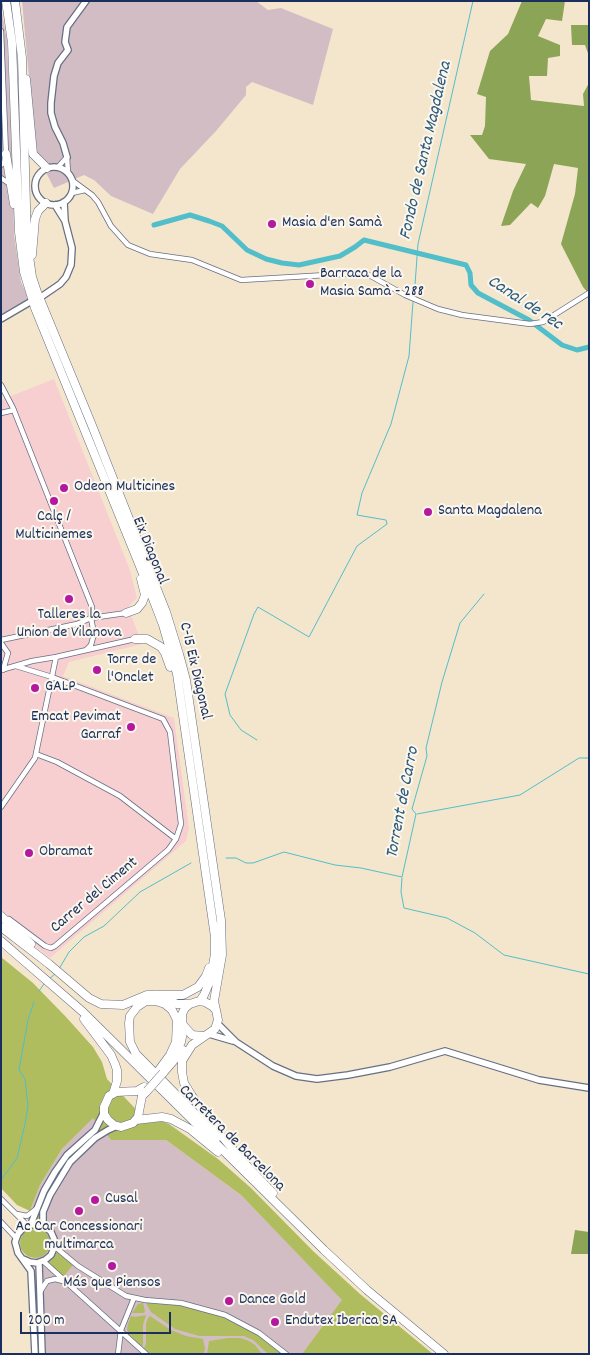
<!DOCTYPE html>
<meta charset="utf-8">
<style>
body{margin:0}
#map{position:relative;width:590px;height:1355px;overflow:hidden;background:#f4e6cd;font-family:Dekko,sans-serif}
canvas{display:block}
.frame{position:absolute;inset:0;border:2px solid #1b2f5e;pointer-events:none}
.scale{position:absolute;left:20px;top:1312px;width:151px;height:22px;box-sizing:border-box;border:2px solid #1b2f5e;border-top:0;padding-left:6px;font-size:15px;line-height:18px;white-space:nowrap;color:#1b2f5e;-webkit-text-stroke:4px #fbf7ec;paint-order:stroke}
</style>
<div id="map">
<canvas width="590" height="1355"></canvas>
<div class="frame"></div>
<div class="scale">200 m</div>
</div>
<script>
const c = document.querySelector('canvas').getContext('2d');
c.lineJoin = 'round';
function fillPath(path, color) {
  c.fillStyle = color;
  c.fill(path, 'evenodd');
}
function shape(rows) {
  const path = new Path2D();
  for (const r of rows) {
    if (r.length === 3) {
      path.moveTo(r[0] + r[2], r[1]);
      path.arc(r[0], r[1], r[2], 0, 2 * Math.PI);
      continue;
    }
    path.moveTo(r[0], r[1]);
    for (let i = 2; i < r.length; i += 2) path.lineTo(r[i], r[i + 1]);
  }
  return path;
}
function strokePath(path, color, width, dash) {
  c.strokeStyle = color;
  c.lineWidth = width;
  c.lineCap = dash ? 'butt' : 'round';
  c.setLineDash(dash || []);
  c.stroke(path);
}
function drawText(font, color, halo, rows, align = 'center') {
  c.font = font + ' Dekko,sans-serif';
  c.lineWidth = 4;
  c.setLineDash([]);
  c.textBaseline = 'middle';
  c.strokeStyle = halo;
  c.fillStyle = color;
  for (const [text, x, y, turn = 0] of rows) {
    c.save();
    c.translate(x, y);
    c.rotate((+turn || 0) * Math.PI / 180);
    c.textAlign = isNaN(turn) ? turn : align;
    if (halo) c.strokeText(text, 0, 0);
    c.fillText(text, 0, 0);
    c.restore();
  }
}
fillPath(shape([
 [54,379,130,570,137,598,128,607,142,644,69,662,63,676,174,718,189,828,186,841,50,958,1,919,1,400]
]), '#f7cfd0');
fillPath(shape([
 [22,1,256,1,268,10,281,8,333,29,313,105,252,82,246,87,246,95,216,131,180,169,153,214,111,196,94,180,84,175,54,188,36,153],
 [1,8,7,40,13,161,14,235,21,282,30,301,1,316],
 [93,1117,111,1140,166,1140,241,1195,343,1300,302,1354,38,1354,36,1244,30,1211,40,1185,62,1149]
]), '#d2bdc5');
fillPath(shape([
 [1,957,33,983,66,1017,93,1047,102,1062,107,1079,149,1123,161,1121,169,1124,218,1159,251,1188,313,1251,360,1294,433,1354,302,1354,342,1300,241,1195,166,1140,111,1140,103,1130,99,1132,83,1145,66,1162,51,1186,38,1220,36,1219,47,1191,58,1171,70,1155,99,1125,93,1118,62,1149,40,1185,30,1211,17,1205,1,1188],
 [35,1243,15],
 [57,1252,73,1265,63,1277,48,1263],
 [143,1303,145,1311,144,1313,132,1313,138,1304],
 [146,1303,181,1305,217,1315,233,1321,258,1335,282,1354,268,1354,253,1340,244,1336,199,1336,175,1329,151,1312],
 [146,1315,143,1325,143,1344,142,1347,129,1334,127,1330,128,1324,131,1316,135,1317],
 [150,1316,171,1330,186,1336,203,1339,205,1348,204,1354,151,1354,144,1348,146,1344,146,1324,148,1318],
 [228,1338,240,1338,249,1341,255,1345,262,1354,207,1354,209,1341]
]), '#afbd5f');
fillPath(shape([
 [522,1,565,1,562,21,546,19,538,36,560,45,560,56,548,58,547,76,529,76,531,100,584,106,583,94,589,83,589,294,583,287,561,244,575,194,578,168,554,164,545,196,538,208,531,203,510,225,501,226,513,191,526,164,489,159,470,135,482,135,485,126,486,97,477,94,490,51,508,34],
 [571,25,589,25,589,56,585,45,572,45],
 [575,1230,589,1232,589,1254,571,1254]
]), '#8ba456');
strokePath(shape([
 [414,298,418,244,473,1],
 [257,740,241,730,230,715,225,694,254,614,258,607,309,637,357,546,387,524,386,520,357,515,362,493,391,424,409,356,413,302],
 [417,814,520,795,579,758,589,758],
 [226,858,236,858,246,863,253,863,284,852,335,865,361,868,402,877,416,814,412,809,427,756,426,748,442,682,460,623,484,594],
 [402,878,401,892,404,908,447,918,475,933,504,955,589,974],
 [59,969,69,952,84,937,104,926,140,892,191,863],
 [49,979,55,974],
 [39,991,44,984],
 [1,1180,17,1158,25,1124,28,1106,25,1079,19,1070,28,1020,34,1002]
]), '#51beca', 1);
strokePath(shape([
 [154,225,190,215,209,221,222,226,247,250,266,259,282,263,299,265,340,256,355,247,364,240,466,265,470,273,471,285,478,293,529,320,562,345,577,350,589,347]
]), '#51beca', 5);
const minor = shape([
 [1,31,6,154,4,163,1,165],
 [67,157,68,173],
 [58,167,67,157],
 [1,178,10,184],
 [73,181,92,195,98,202,111,226,128,245,150,254,192,260,241,280,361,273,369,275,405,295,438,309,462,315,530,324,543,322,589,293],
 [72,193,85,190],
 [1,385,13,408,92,607,91,618,94,634,91,645,86,650],
 [1,413,14,410],
 [1,640,77,624,91,618,126,613],
 [1,643,8,653,3,670],
 [1,670,32,661,56,657,135,639],
 [36,754,57,762,120,796,176,839],
 [1,807,35,758,56,657],
 [9,919,45,946,51,948,55,946,168,850,176,839,181,824,170,732,163,719,52,677,16,666],
 [1,1199,27,1225],
 [17,1214,27,1216,36,1209],
 [1,1222,16,1238],
 [54,1246,78,1266,126,1296,145,1300,181,1303,225,1315,259,1333,286,1354],
 [43,1261,146,1354],
 [40,1292,47,1281,55,1279,63,1281],
 [118,1354,121,1330,134,1298]
]);
const tertiary = shape([
 [67,157,63,143,55,127,51,113,51,103,54,76,58,63,68,50,65,42,67,27,86,1],
 [54,186,19],
 [55,205,65,221],
 [41,297,60,284,66,277,71,265,72,248,65,221,64,202],
 [1,319,30,302],
 [217,1023,236,1042,273,1066,296,1076,317,1079,348,1075,390,1067,445,1051,539,1080,589,1088],
 [209,1034,233,1041],
 [31,1224,44,1191,55,1172,67,1155,95,1130,104,1112],
 [43,1225,43,1212,50,1195,70,1162,95,1138,108,1130,117,1126],
 [23,1259,30,1262,37,1263,45,1260,51,1255,54,1248,54,1239,51,1232,46,1227,36,1224,25,1226,18,1234,15,1242,18,1253,31,1271,35,1354],
 [39,1263,42,1354]
]);
const trunk = shape([
 [6,1,12,43,19,232,24,272,35,308,150,591,163,625,177,674,215,937,215,954,210,981,204,995,200,1001],
 [15,1,22,58,27,242,32,277,37,292,91,423,166,612,179,654,186,680,221,920,222,955,214,1001,216,1010],
 [26,79,33,154,47,168],
 [6,154,14,204],
 [32,255,35,219,38,211,46,203],
 [126,613,137,609,142,603,145,595,141,579],
 [135,639,147,639,161,647,165,653,170,667],
 [1,916,31,944],
 [1,927,49,964,89,998,101,1004,123,1005,147,995,183,995,198,987,206,976,209,968],
 [1,941,83,1012,324,1250,367,1290,444,1354],
 [157,995,177,1004,190,1004,199,1001,205,1002,212,1006,216,1010,218,1020,215,1029,192,1045,182,1061,182,1072,184,1083,192,1096,220,1134,247,1166,273,1193],
 [84,1019,111,1055,115,1064,117,1070,117,1081,113,1094],
 [183,1025,192,1035,204,1036],
 [177,1051,181,1042,183,1032,182,1014,185,1008,190,1004],
 [159,1070,170,1055,176,1042,177,1020,172,1010,165,1004,156,1001,146,1001,137,1007,130,1016,129,1023,130,1042,136,1054,218,1137],
 [163,1073,183,1050],
 [144,1087,137,1091,116,1092,109,1096,104,1107,104,1114,108,1120,114,1125,121,1127,133,1123,138,1117,142,1096,147,1091],
 [136,1120,162,1117,171,1119,190,1129,218,1152]
]);
strokePath(minor, '#676f85', 6);
strokePath(tertiary, '#676f85', 8);
strokePath(trunk, '#676f85', 9);
strokePath(minor, '#fff', 4.5);
strokePath(tertiary, '#fff', 5.5);
strokePath(trunk, '#fff', 8);
const trunkBridge = shape([
 [147,1091,163,1073]
]);
strokePath(trunkBridge, '#676f85', 9, []);
strokePath(trunkBridge, '#fff', 8);
for (const [x, y, r, color] of [
 [272,224,5,"#b5179e"],
 [310,284,5,"#b5179e"],
 [64,488,5,"#b5179e"],
 [54,501,5,"#b5179e"],
 [428,512,5,"#b5179e"],
 [69,599,5,"#b5179e"],
 [97,670,5,"#b5179e"],
 [35,688,5,"#b5179e"],
 [131,727,5,"#b5179e"],
 [29,853,5,"#b5179e"],
 [95,1200,5,"#b5179e"],
 [79,1211,5,"#b5179e"],
 [112,1266,5,"#b5179e"],
 [229,1301,5,"#b5179e"],
 [275,1322,5,"#b5179e"]
]) {
  const dot = new Path2D();
  dot.arc(x, y, r, 0, 2 * Math.PI);
  c.fillStyle = color;
  c.fill(dot);
  strokePath(dot, '#fbf7ec', 2);
}
drawText('16px', '#1b2f5e', '#fbf7ec', [
 ["Masia d'en Samà",282,224],
 ["Barraca de la",320,275],
 ["Masia Samà - 288",320,293],
 ["Odeon Multicines",74,488],
 ["Santa Magdalena",438,512],
 ["Calç /",54,518,"center"],
 ["Multicinemes",54,536,"center"],
 ["Talleres la",69,616,"center"],
 ["Union de Vilanova",69,634,"center"],
 ["Torre de",107,661],
 ["l'Onclet",107,679],
 ["GALP",45,688],
 ["Emcat Pevimat",121,718,"right"],
 ["Garraf",121,736,"right"],
 ["Obramat",39,853],
 ["Cusal",105,1200],
 ["Ac Car Concessionari",79,1228,"center"],
 ["multimarca",79,1246,"center"],
 ["Más que Piensos",112,1284,"center"],
 ["Dance Gold",239,1301],
 ["Endutex Iberica SA",285,1322]
], 'left');
drawText('16px', '#1b2f5e', '#fbf7ec', [
 ["Eix Diagonal",149,551,68],
 ["C-15 Eix Diagonal",194,671,77],
 ["Carrer del Ciment",95,896,-40],
 ["Carretera de Barcelona",231,1139,45]
]);
drawText('italic 18px', '#2b5a7e', '#fbf7ec', [
 ["Fondo de Santa Magdalena",427,151,-77],
 ["Canal de rec",524,304,33],
 ["Torrent de Carro",404,803,-79]
]);
</script>
